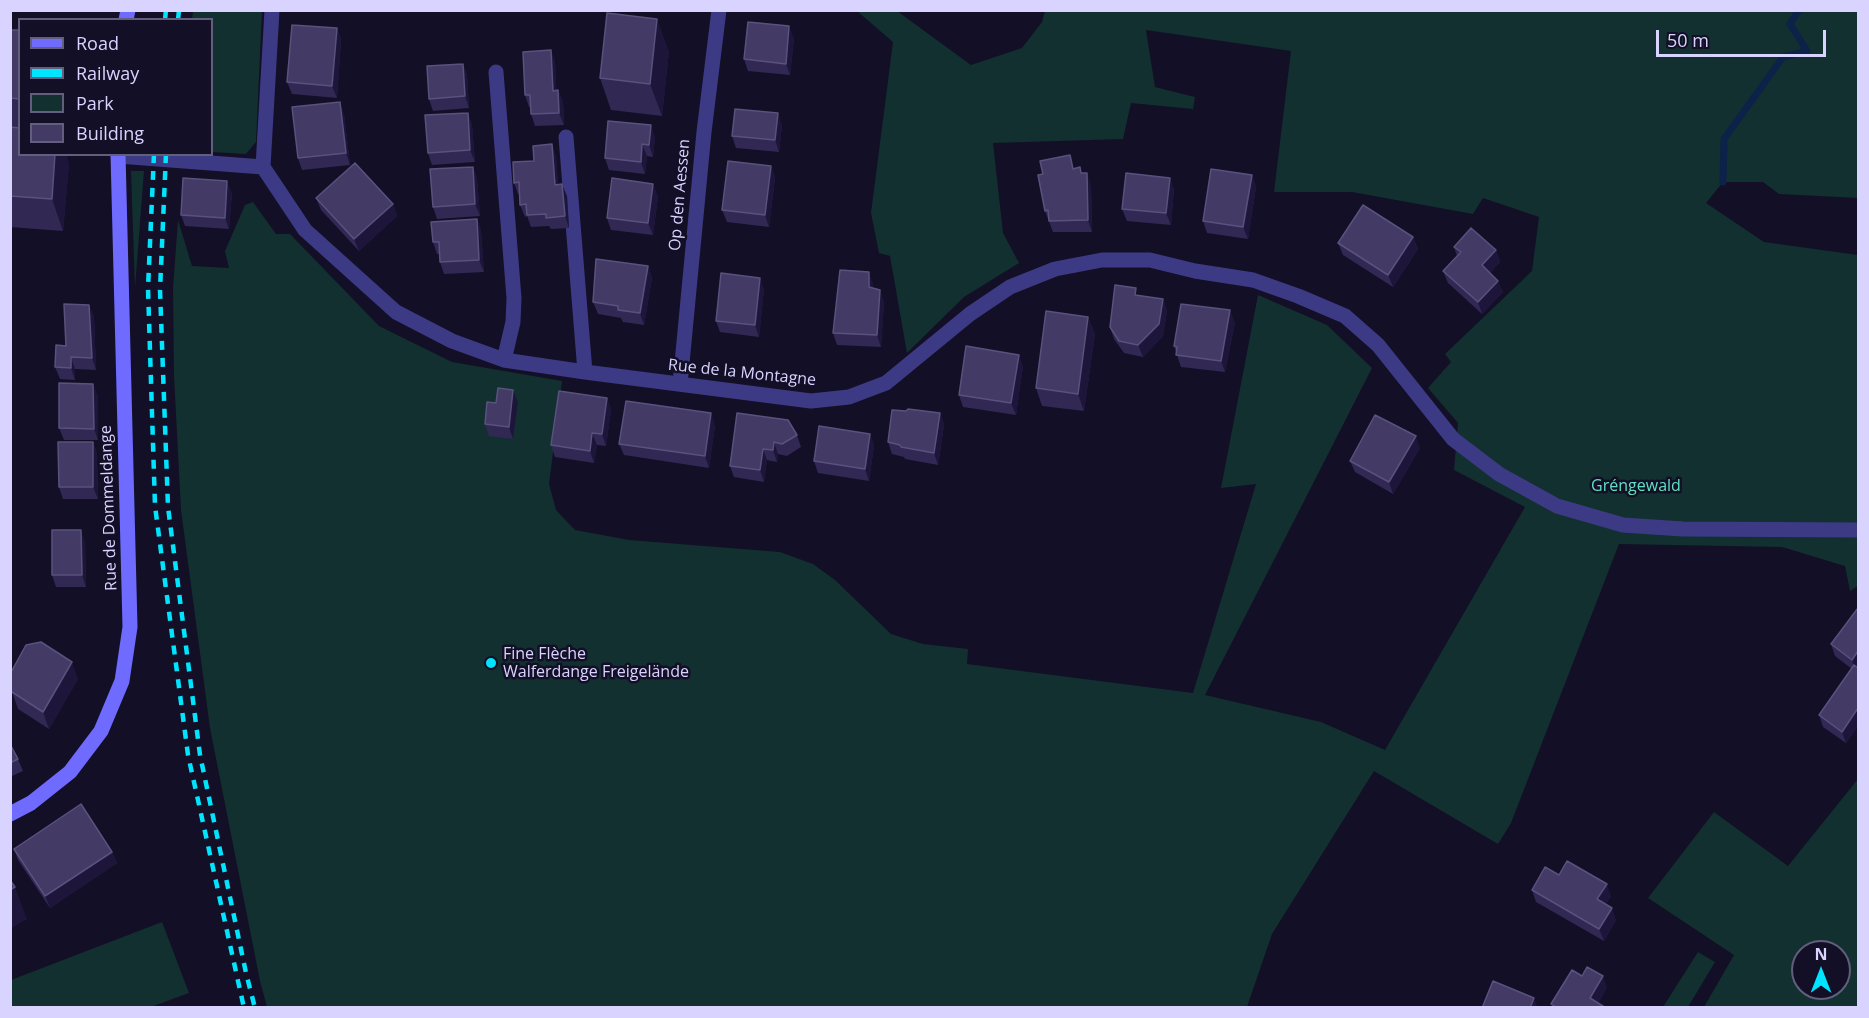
<!DOCTYPE html>
<meta charset="utf-8">
<style>
body{margin:0}
#map{position:relative;width:1869px;height:1018px;overflow:hidden;background:#130f26;font-family:"Open Sans",sans-serif}
canvas{display:block}
.frame{position:absolute;inset:0;border:12px solid #d9d4ff;pointer-events:none}
.legend{position:absolute;left:18px;top:18px;width:195px;height:138px;box-sizing:border-box;background:#130f26;border:2px solid #625e7d;margin:0;padding:8px 10px;list-style:none;font-size:18px;color:#d9d4ff}
.legend li{display:flex;align-items:center;gap:12px;height:30px}
.legend b{width:30px;border:2px solid #625e7d}
.north{position:absolute;left:1791px;top:940px;width:60px;height:60px;box-sizing:border-box;background:#130f26;border:2px solid #625e7d;border-radius:50%;rotate:0deg;font-size:16px;font-weight:700;line-height:24px;text-align:center;color:#d9d4ff}
.north::after{content:'';display:block;margin:auto;width:21px;height:27px;background:#00e5ff;clip-path:polygon(50% 0,100% 100%,50% 72%,0 100%)}
.scale{position:absolute;left:1656px;top:30px;width:170px;height:27px;box-sizing:border-box;border:3px solid #d9d4ff;border-top:0;padding-left:8px;font-size:18px;line-height:21px;white-space:nowrap;color:#d9d4ff;-webkit-text-stroke:4px #130f26;paint-order:stroke}
</style>
<div id="map">
<canvas width="1869" height="1018"></canvas>
<div class="frame"></div>
<ul class="legend">
<li><b style="height:8px;background:#6f6bff"></b>Road</li>
<li><b style="height:8px;background:#00e5ff"></b>Railway</li>
<li><b style="height:16px;background:#12302f"></b>Park</li>
<li><b style="height:16px;background:#433a66"></b>Building</li>
</ul>
<div class="north">N</div>
<div class="scale">50 m</div>
</div>
<script>
const c = document.querySelector('canvas').getContext('2d');
c.lineJoin = 'round';
function fillPath(path, color) {
  c.fillStyle = color;
  c.fill(path, 'evenodd');
}
function shape(rows) {
  const path = new Path2D();
  for (const r of rows) {
    path.moveTo(r[0], r[1]);
    for (let i = 2; i < r.length; i += 2) path.lineTo(r[i], r[i + 1]);
  }
  return path;
}
function strokePath(path, color, width, dash) {
  c.strokeStyle = color;
  c.lineWidth = width;
  c.lineCap = dash ? 'butt' : 'round';
  c.setLineDash(dash || []);
  c.stroke(path);
}
function drawText(font, color, halo, rows, align = 'center') {
  c.font = font + ' "Open Sans",sans-serif';
  c.lineWidth = 5;
  c.setLineDash([]);
  c.textBaseline = 'middle';
  c.strokeStyle = halo;
  c.fillStyle = color;
  for (const [text, x, y, turn = 0] of rows) {
    c.save();
    c.translate(x, y);
    c.rotate((+turn || 0) * Math.PI / 180);
    c.textAlign = isNaN(turn) ? turn : align;
    if (halo) c.strokeText(text, 0, 0);
    c.fillText(text, 0, 0);
    c.restore();
  }
}
fillPath(shape([
 [193,11,262,11,256,142,246,154,212,152,212,20,192,19],
 [857,11,897,11,971,65,1022,48,1042,22,1045,11,1858,11,1858,198,1779,194,1763,182,1723,182,1706,203,1764,242,1858,255,1858,586,1850,591,1845,566,1782,547,1619,544,1511,823,1498,844,1374,771,1272,934,1247,1007,267,1007,260,981,210,728,181,510,174,376,173,288,178,220,192,266,229,268,225,251,245,205,253,202,276,234,290,234,379,326,452,362,562,381,549,484,556,510,575,530,629,540,780,552,813,564,835,580,891,634,923,644,968,649,967,664,1193,693,1256,484,1221,488,1258,295,1327,325,1372,368,1205,695,1321,722,1385,750,1525,507,1454,470,1458,423,1428,388,1451,362,1445,354,1532,271,1539,217,1483,198,1473,214,1352,192,1274,192,1291,51,1146,30,1155,87,1195,97,1193,109,1131,103,1123,139,993,143,1003,233,1019,263,964,297,907,353,890,256,879,253,871,213,893,42],
 [131,171,144,171,135,288],
 [1858,779,1858,1007,1704,1007,1734,955,1648,898,1714,812,1788,866],
 [1803,952,1839,952,1839,988,1803,988],
 [162,922,189,993,151,1007,11,1007,11,980],
 [1698,952,1715,962,1688,1007,1663,1007]
]), '#12302f');
strokePath(shape([
 [1723,182,1724,139,1783,57,1807,51,1790,24,1799,10]
]), '#0c2248', 7);
strokePath(shape([
 [496,72,514,298,513,322,504,360],
 [566,137,585,372],
 [118,156,263,167],
 [263,167,305,230,396,312,452,341,504,360,585,372,811,401,849,397,886,383,970,314,1010,287,1055,269,1102,260,1150,260,1195,271,1253,280,1298,296,1345,316,1378,345,1453,439,1499,474,1557,506,1623,525,1683,529,1858,530],
 [263,167,272,10],
 [680,384,704,132,719,10]
]), '#3d3a85', 15);
strokePath(shape([
 [126,20,128,10],
 [10,814,31,803,70,772,101,731,122,681,130,627,118,154]
]), '#6f6bff', 15);
strokePath(shape([
 [165,20,166,10],
 [178,20,179,10],
 [154,154,148,288,155,506,188,755,244,1008],
 [166,154,160,290,168,507,200,755,246,973,255,1008]
]), '#00e5ff', 4.5, [9, 8]);
fillPath(shape([
 [337,28,341,40,337,98,292,94,287,82],
 [10,30,20,30,20,154,69,163,63,231,10,227],
 [794,38,790,75,748,71,744,59],
 [551,50,555,62,556,91,558,90,563,102,564,125,535,126,531,114,531,107,529,107,525,95],
 [669,51,662,116,611,110,600,78],
 [463,64,467,75,469,108,433,111,429,99],
 [468,113,472,125,475,162,432,165,428,153],
 [344,114,350,165,302,170,298,158],
 [782,125,779,152,736,148,732,136],
 [655,137,653,157,647,156,645,174,609,170,605,158],
 [556,156,558,185,567,196,569,228,551,229,549,226,531,227,527,216,525,217,520,205,520,194,518,194,514,183,534,161],
 [771,166,775,178,769,227,727,222,722,210],
 [473,167,477,179,480,216,437,219,433,207],
 [1075,168,1082,173,1091,185,1092,232,1053,232,1045,211],
 [1252,175,1256,187,1248,239,1207,233,1203,221],
 [1174,189,1171,225,1127,221,1122,209],
 [232,193,229,229,185,226,181,215],
 [658,196,653,235,611,230,607,218],
 [316,198,393,204,397,216,359,251,321,210],
 [477,219,481,231,484,272,444,274,440,262,440,254,437,254,433,242],
 [1413,237,1418,249,1393,287,1343,255,1338,243],
 [1454,247,1496,250,1500,262,1490,273,1503,292,1482,314,1448,283,1443,271,1457,256],
 [648,266,652,278,644,325,623,322,621,318,598,314,593,302],
 [873,284,873,288,884,302,881,347,837,345,833,333],
 [764,289,759,337,720,332,716,321],
 [1138,295,1163,299,1167,311,1163,336,1143,357,1124,353,1114,339,1110,327],
 [89,305,94,317,96,370,75,369,75,380,60,379,55,367,66,346],
 [1088,317,1095,334,1084,411,1042,406,1036,388],
 [1235,322,1225,372,1181,367,1174,346],
 [1023,366,1016,415,963,407,959,395],
 [98,396,98,440,64,440,59,428],
 [607,398,611,410,606,446,597,445,594,463,555,457,551,445],
 [518,402,513,439,489,436,485,424,496,403],
 [940,413,944,425,938,465,905,459,904,457,892,454,888,442],
 [788,420,797,435,801,447,787,456,778,454,777,462,767,460,764,482,734,477,730,466],
 [715,425,709,468,624,455,619,444],
 [870,434,874,446,869,481,818,473,814,461],
 [93,442,97,454,98,499,63,499,59,487],
 [1420,448,1393,494,1355,472,1350,461],
 [85,542,86,587,56,587,52,575],
 [1858,608,1858,726,1846,743,1823,727,1819,715,1852,669,1835,656,1831,644],
 [78,679,49,729,18,709,12,692],
 [10,744,18,759,23,771,10,777],
 [14,849,112,852,117,863,50,908,18,860],
 [1559,875,1611,896,1606,904,1616,920,1604,941,1536,902,1532,890]
]), '#312854');
fillPath(shape([
 [657,19,669,51,662,116,650,84],
 [789,26,794,38,790,75,786,64],
 [337,28,341,40,337,98,332,86],
 [551,50,555,62,557,103,553,91],
 [463,64,467,75,469,108,465,96],
 [558,90,563,102,564,125,559,113],
 [340,102,344,114,350,165,346,153],
 [468,113,472,125,475,162,470,150],
 [778,113,782,125,779,152,775,140],
 [651,125,655,137,653,157,649,145],
 [552,144,556,156,559,197,555,185],
 [642,144,647,156,645,174,641,162],
 [55,154,66,154,69,163,63,231,52,199],
 [771,166,775,178,769,227,765,215],
 [473,167,477,179,480,216,475,204],
 [1087,173,1091,185,1092,232,1088,220],
 [1252,175,1256,187,1248,239,1243,227],
 [1170,178,1174,189,1171,225,1166,213],
 [227,181,232,193,229,229,225,218],
 [562,184,567,196,569,228,565,216],
 [653,184,658,196,653,235,648,223],
 [393,204,397,216,359,251,354,239],
 [477,219,481,231,484,272,479,260],
 [1413,237,1418,249,1393,287,1388,275],
 [1496,250,1500,262,1486,277,1482,265],
 [648,266,652,278,644,325,640,313],
 [869,272,873,284,873,299,869,287],
 [760,278,764,289,759,337,755,325],
 [1498,281,1503,292,1482,314,1478,302],
 [880,290,884,302,881,347,877,335],
 [1163,299,1167,311,1163,336,1143,357,1138,345],
 [89,305,94,317,96,370,92,358],
 [1230,310,1235,322,1225,372,1221,361],
 [1088,317,1095,334,1084,411,1078,394],
 [1019,355,1023,366,1016,415,1011,403],
 [71,357,75,369,75,380,71,368],
 [93,384,98,396,98,440,94,429],
 [513,390,518,402,513,439,509,427],
 [607,398,611,410,606,446,602,434],
 [711,413,715,425,709,468,705,456],
 [940,413,944,425,938,465,934,453],
 [592,433,597,445,594,463,590,451],
 [870,434,874,446,869,481,865,469],
 [1416,436,1420,448,1393,494,1389,482],
 [93,442,97,454,98,499,93,487],
 [774,442,778,454,777,462,773,450],
 [763,449,767,460,764,482,760,470],
 [81,530,85,542,86,587,82,575],
 [1858,651,1858,668,1856,672,1852,660],
 [72,662,78,679,49,729,43,712],
 [1858,708,1858,726,1846,743,1842,732],
 [112,852,117,863,50,908,45,896],
 [1607,884,1611,896,1602,911,1597,899],
 [15,887,27,919,10,929,10,890],
 [1612,908,1616,920,1604,941,1599,929],
 [1603,976,1607,988,1596,1008,1590,998],
 [1534,998,1538,1008,1530,1008]
]), '#1d163a');
const building = shape([
 [607,13,657,19,650,84,600,78,607,13],
 [748,22,789,26,786,64,744,59,748,22],
 [292,25,337,28,332,86,287,82,292,25],
 [10,30,20,30,20,99,10,98,10,30],
 [551,50,553,91,558,90,559,113,531,114,530,95,525,95,523,52,551,50],
 [463,64,465,96,429,99,427,66,463,64],
 [340,102,346,153,298,158,292,107,340,102],
 [735,109,778,113,775,140,732,136,735,109],
 [468,113,470,150,428,153,425,115,468,113],
 [608,121,651,125,649,145,642,144,641,162,605,158,608,121],
 [10,127,20,128,20,154,55,154,52,199,10,196,10,127],
 [552,144,555,185,562,184,565,216,546,218,546,214,527,215,526,204,520,205,519,182,514,183,513,162,534,161,533,146,552,144],
 [1070,155,1073,169,1080,167,1081,173,1087,173,1088,220,1049,221,1048,210,1045,211,1038,175,1043,174,1040,161,1070,155],
 [728,161,771,166,765,215,722,210,728,161],
 [355,163,393,204,354,239,316,198,355,163],
 [473,167,475,204,433,207,430,169,473,167],
 [1211,169,1252,175,1243,227,1203,221,1211,169],
 [1126,173,1170,178,1166,213,1122,209,1126,173],
 [183,178,227,181,225,218,181,215,183,178],
 [612,178,653,184,648,223,607,218,612,178],
 [1363,205,1413,237,1388,275,1338,243,1363,205],
 [477,219,479,260,440,262,439,242,433,242,431,222,477,219],
 [1471,228,1496,250,1482,265,1498,281,1478,302,1443,271,1461,252,1454,247,1471,228],
 [596,259,648,266,640,313,618,310,618,306,593,302,596,259],
 [840,270,869,272,869,287,880,290,877,335,833,333,840,270],
 [721,273,760,278,755,325,716,321,721,273],
 [1115,285,1136,288,1135,295,1163,299,1159,324,1138,345,1119,341,1110,327,1115,285],
 [64,304,89,305,92,358,71,357,71,368,55,367,56,345,66,346,64,304],
 [1181,304,1230,310,1221,361,1176,355,1177,347,1174,346,1181,304],
 [1046,311,1088,317,1078,394,1036,388,1046,311],
 [966,346,1019,355,1011,403,959,395,966,346],
 [59,383,93,384,94,429,59,428,59,383],
 [498,388,513,390,509,427,485,424,487,402,496,403,498,388],
 [559,391,607,398,602,434,592,433,590,451,551,445,559,391],
 [626,401,711,413,705,456,619,444,626,401],
 [908,409,940,413,934,453,901,447,900,445,888,442,892,410,906,411,908,409],
 [737,413,788,420,797,435,782,444,774,442,773,450,763,449,760,470,730,466,737,413],
 [1375,415,1416,436,1389,482,1350,461,1375,415],
 [819,426,870,434,865,469,814,461,819,426],
 [58,442,93,442,93,487,59,487,58,442],
 [52,530,81,530,82,575,52,575,52,530],
 [1858,608,1858,651,1852,660,1831,644,1858,608],
 [41,642,72,662,43,712,12,692,10,688,10,674,26,645,41,642],
 [1854,665,1858,668,1858,708,1842,732,1819,715,1854,665],
 [10,744,18,759,10,763,10,744],
 [81,804,112,852,45,896,14,849,81,804],
 [1567,861,1607,884,1597,899,1612,908,1599,929,1532,890,1545,867,1559,875,1567,861],
 [10,880,15,887,10,890,10,880],
 [1587,967,1603,976,1590,998,1606,1008,1557,1008,1551,1004,1572,970,1582,976,1587,967],
 [1493,981,1534,998,1530,1008,1482,1008,1493,981]
]);
fillPath(building, '#433a66');
strokePath(building, '#5a527e', 1.5);
for (const [x, y, r, color] of [
 [491,663,6,"#00e5ff"]
]) {
  const dot = new Path2D();
  dot.arc(x, y, r, 0, 2 * Math.PI);
  c.fillStyle = color;
  c.fill(dot);
  strokePath(dot, '#130f26', 2);
}
drawText('16px', '#d9d4ff', '#130f26', [
 ["Op den Aessen",680,195,-85],
 ["Rue de la Montagne",742,373,6],
 ["Rue de Dommeldange",109,508,-92]
]);
drawText('16px', '#5fe0c0', '#130f26', [
 ["Gréngewald",1636,486]
]);
drawText('16px', '#d9d4ff', '#130f26', [
 ["Fine Flèche",503,654],
 ["Walferdange Freigelände",503,672]
], 'left');
</script>
